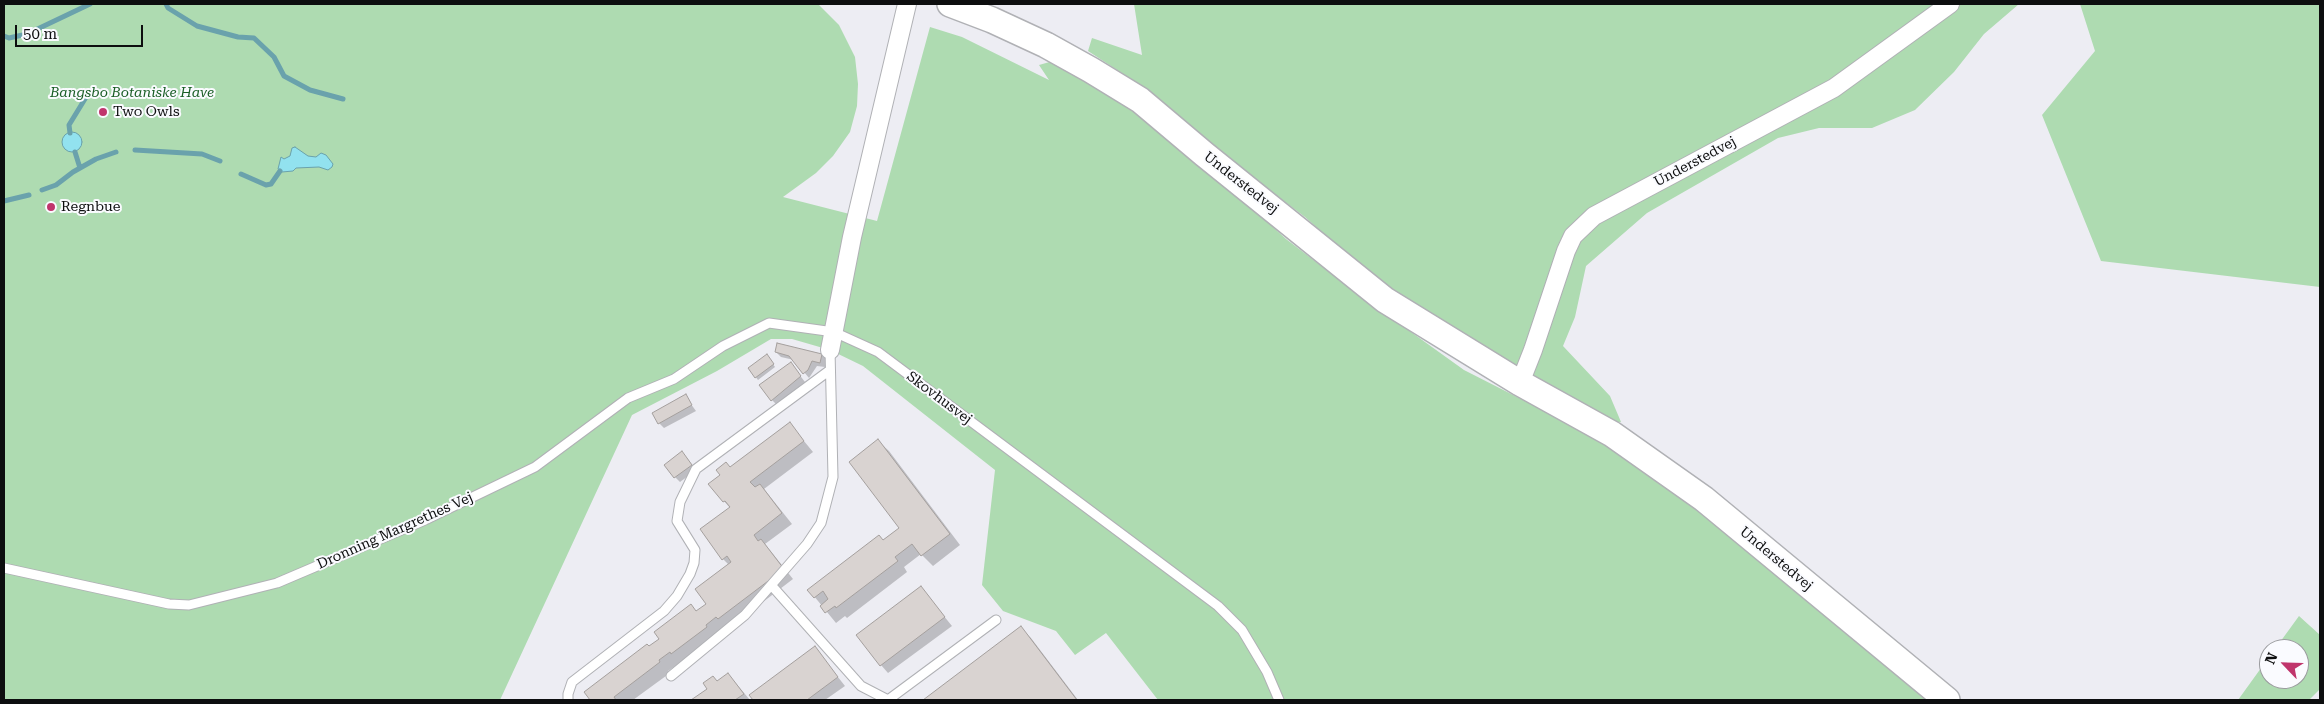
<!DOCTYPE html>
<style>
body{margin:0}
#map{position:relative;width:2324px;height:704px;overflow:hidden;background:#ededf3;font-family:"Roboto Serif",serif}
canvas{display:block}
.frame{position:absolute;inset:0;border:5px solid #0d0e0f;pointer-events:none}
.north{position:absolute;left:2259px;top:639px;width:50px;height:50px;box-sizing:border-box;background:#fafbff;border:1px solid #9b9c9f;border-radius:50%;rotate:294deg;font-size:14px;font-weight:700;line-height:20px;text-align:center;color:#0d0e0f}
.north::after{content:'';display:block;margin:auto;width:18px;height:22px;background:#c0356c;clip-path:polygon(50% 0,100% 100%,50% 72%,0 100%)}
.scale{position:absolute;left:15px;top:25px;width:128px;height:22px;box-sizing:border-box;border:2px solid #0d0e0f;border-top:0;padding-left:6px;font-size:15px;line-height:18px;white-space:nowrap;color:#0d0e0f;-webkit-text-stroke:4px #fafbff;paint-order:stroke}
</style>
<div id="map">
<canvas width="2324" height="704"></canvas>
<div class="frame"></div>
<div class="north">N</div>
<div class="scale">50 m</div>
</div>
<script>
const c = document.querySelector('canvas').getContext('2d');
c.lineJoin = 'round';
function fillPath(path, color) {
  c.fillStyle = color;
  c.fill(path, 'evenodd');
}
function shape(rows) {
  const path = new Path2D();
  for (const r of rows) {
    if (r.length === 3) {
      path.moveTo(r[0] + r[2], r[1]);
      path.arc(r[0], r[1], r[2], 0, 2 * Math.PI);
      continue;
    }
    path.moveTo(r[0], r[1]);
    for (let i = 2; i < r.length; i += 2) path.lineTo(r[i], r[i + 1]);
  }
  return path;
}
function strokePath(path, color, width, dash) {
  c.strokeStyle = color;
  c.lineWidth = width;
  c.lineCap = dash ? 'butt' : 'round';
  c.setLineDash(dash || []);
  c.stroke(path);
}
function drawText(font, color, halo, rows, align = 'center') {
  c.font = font + ' "Roboto Serif",serif';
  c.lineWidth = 4;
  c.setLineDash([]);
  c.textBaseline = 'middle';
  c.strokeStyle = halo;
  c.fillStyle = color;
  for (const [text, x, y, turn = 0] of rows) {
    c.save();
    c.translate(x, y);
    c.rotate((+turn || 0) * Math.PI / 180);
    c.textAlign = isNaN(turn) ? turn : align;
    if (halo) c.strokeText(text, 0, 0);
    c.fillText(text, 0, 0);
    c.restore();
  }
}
fillPath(shape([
 [4,4,818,4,839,25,855,57,858,84,857,106,850,132,833,156,816,173,783,197,877,221,930,27,962,37,1049,80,1039,65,1053,61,1138,108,1194,154,1286,239,1358,294,1464,370,1580,429,1704,507,1931,700,1158,700,1106,633,1075,655,1056,631,1003,611,982,585,995,470,863,366,830,350,792,339,771,339,717,371,632,415,500,700,4,700],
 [1134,4,2019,4,1984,34,1954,72,1915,110,1872,128,1819,128,1778,138,1647,213,1586,266,1575,317,1563,346,1610,396,1621,422,1604,422,1376,281,1305,217,1209,145,1140,85,1088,51,1092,38,1142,55],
 [2080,4,2320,4,2320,287,2101,261,2042,115,2095,51],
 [2299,616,2320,635,2320,689,2309,700,2238,700,2269,657,2269,679,2299,679,2299,649,2275,649]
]), '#aedbb1');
const water = shape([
 [72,142,10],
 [295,147,308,156,316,157,321,153,326,155,333,164,332,167,328,170,319,167,296,168,293,171,282,172,278,169,281,157,284,159,290,156,292,148,295,147]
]);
fillPath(water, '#92e2ef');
strokePath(water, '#6aa2ac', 1);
fillPath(shape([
 [776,352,822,355,827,360,825,367,817,366,809,378,794,360,781,357],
 [769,358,775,367,758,380,749,368],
 [795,369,805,382,777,405,772,400],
 [685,396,696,411,664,428,659,423],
 [790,424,813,452,764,489,792,524,765,544,793,579,682,664,681,662,668,671,670,673,633,700,592,700,586,692,708,604,729,565,723,559,730,508,724,501,730,468],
 [878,441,889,451,960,545,933,566,921,554,904,567,907,572,847,618,845,616,836,623,809,590,901,528],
 [687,458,696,470,680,482,675,477],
 [921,588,952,626,888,673,881,665],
 [1020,628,1031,638,1078,700,925,700],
 [815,648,845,686,825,700,755,700,751,695],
 [728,674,750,700,693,700,717,682]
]), '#0003');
strokePath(shape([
 [166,4,168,8,197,26,238,37,254,38,274,57,284,76,310,90,343,99],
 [4,36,9,38,27,34,90,4],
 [70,133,69,125,88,94],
 [135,150,202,154,220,161],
 [75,152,80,168],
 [241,174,266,185,271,184,280,171],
 [42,190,56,185,73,172,96,159,116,152],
 [4,201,29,195]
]), '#6aa2ac', 5);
const building = shape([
 [777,343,822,354,820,363,812,361,808,370,803,374,789,356,775,352,777,343],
 [767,354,774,364,755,378,748,368,767,354],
 [791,362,801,376,771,401,759,385,791,362],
 [686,394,692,405,658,424,652,413,686,394],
 [790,422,804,441,750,482,755,487,760,484,782,513,754,535,758,541,761,539,784,569,718,619,716,617,706,625,707,627,671,654,670,652,659,660,660,662,614,697,616,700,590,700,584,692,647,644,649,646,659,639,654,632,691,604,696,611,706,604,695,589,731,562,727,556,722,560,700,529,730,507,725,501,723,502,708,484,720,475,716,470,726,462,730,467,790,422],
 [878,439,950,534,921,556,912,544,895,557,898,561,836,608,835,606,825,613,820,606,828,599,823,591,814,598,807,590,879,535,883,540,899,528,849,462,878,439],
 [682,451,692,465,674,478,664,465,682,451],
 [921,586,945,617,880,666,856,635,921,586],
 [1021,626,1077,700,923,700,1021,626],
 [815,646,838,677,807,700,753,700,749,695,815,646],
 [728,673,744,694,735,700,691,700,707,689,703,683,713,676,717,681,728,673]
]);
fillPath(building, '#d9d3d1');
strokePath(building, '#a49f9d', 1);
const lane = shape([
 [4,568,169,604,189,605,277,583,425,520,535,467,628,398,674,379,723,346,769,323,834,332,878,352,1218,606,1242,630,1267,672,1279,700],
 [772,586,861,686,888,700],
 [671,676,745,615,807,544,821,523,833,477,830,350],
 [568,700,568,694,572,682,664,611,677,596,690,574,694,563,695,550,677,521,680,502,696,469,830,370],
 [888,700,996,620]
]);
const street = shape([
 [830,350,852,237,907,4],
 [1520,383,1533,350,1566,251,1573,236,1594,216,1834,88,1950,4]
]);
const secondary = shape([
 [950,4,992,20,1046,45,1091,70,1140,100,1204,154,1385,300,1520,383,1612,434,1704,499,1947,700]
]);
strokePath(lane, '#b0b1b5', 11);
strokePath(street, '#b0b1b5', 20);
strokePath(secondary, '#b0b1b5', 28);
strokePath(lane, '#fff', 9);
strokePath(street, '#fff', 18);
strokePath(secondary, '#fff', 25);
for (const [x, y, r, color] of [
 [103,112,5,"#c0356c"],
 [51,207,5,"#c0356c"]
]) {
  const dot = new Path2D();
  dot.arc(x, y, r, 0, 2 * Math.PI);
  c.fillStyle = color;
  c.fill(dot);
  strokePath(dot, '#fafbff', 2);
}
drawText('italic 14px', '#1a5e26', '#fafbff', [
 ["Bangsbo Botaniske Have",132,93]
]);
drawText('14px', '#0d0e0f', '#fafbff', [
 ["Two Owls",113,112],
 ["Regnbue",61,207]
], 'left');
drawText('14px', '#0d0e0f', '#fafbff', [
 ["Understedvej",1695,162,-28],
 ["Understedvej",1241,183,38],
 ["Skovhusvej",939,398,37],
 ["Dronning Margrethes Vej",395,531,-24],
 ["Understedvej",1776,559,40]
]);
</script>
